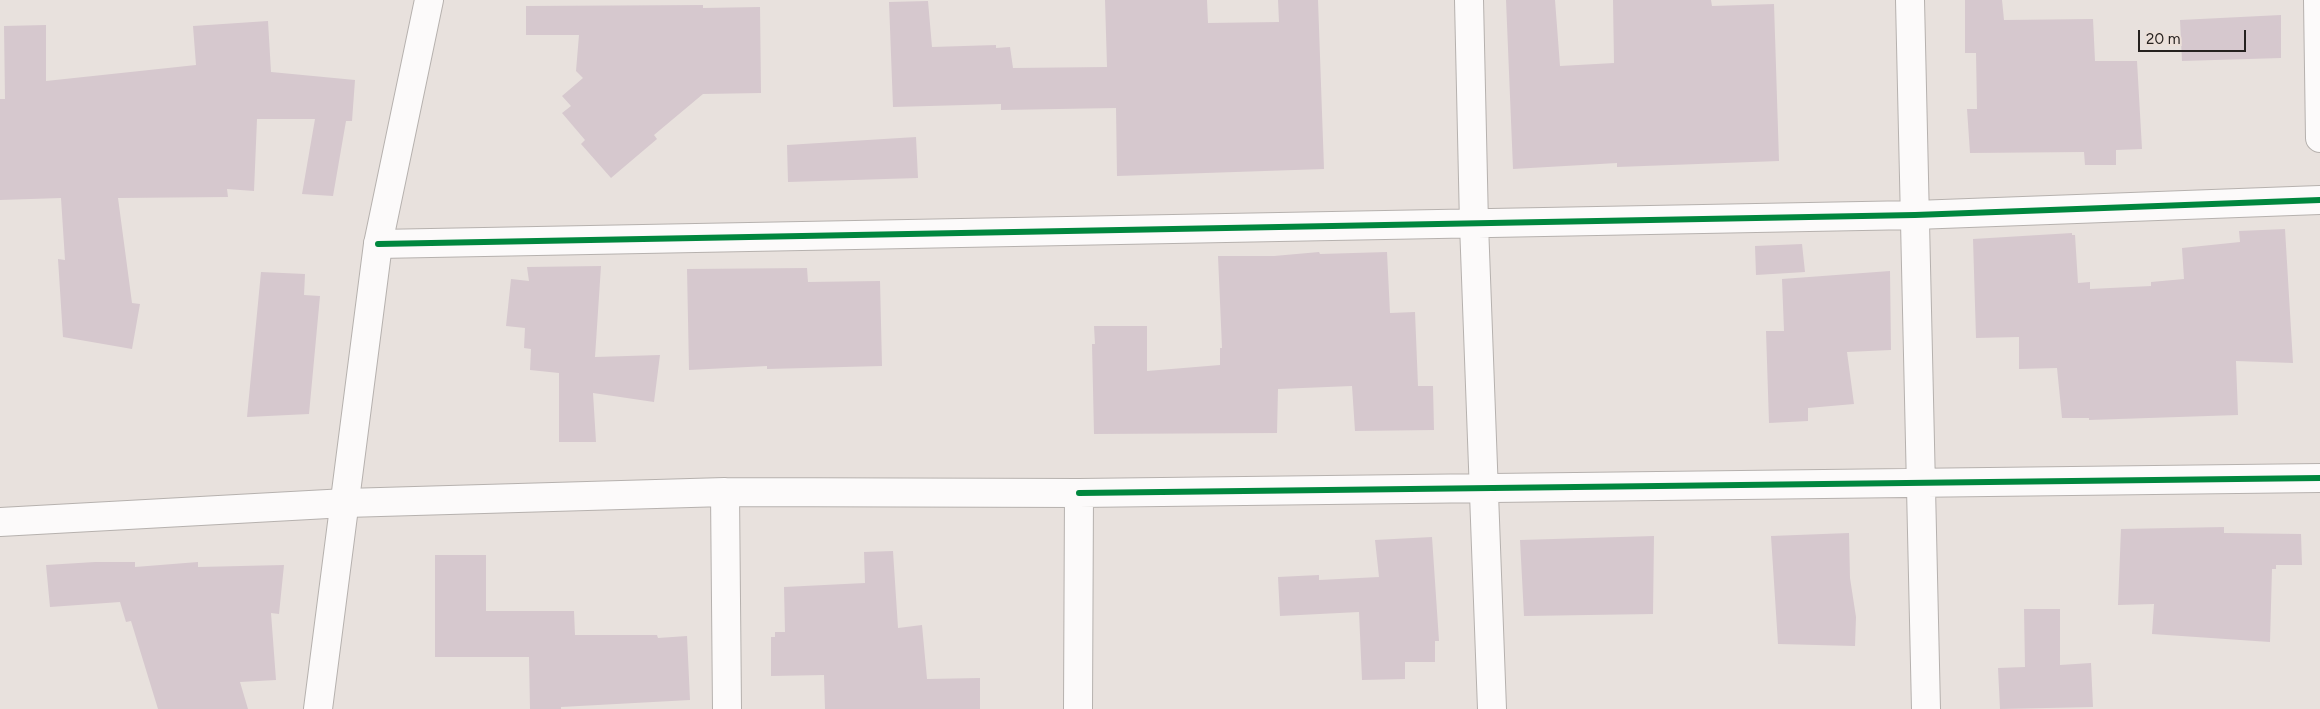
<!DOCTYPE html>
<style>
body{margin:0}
#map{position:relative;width:2320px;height:709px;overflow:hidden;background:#e8e1dd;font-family:Figtree,sans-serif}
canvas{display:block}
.scale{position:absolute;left:2138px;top:30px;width:108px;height:22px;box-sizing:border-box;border:2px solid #25211f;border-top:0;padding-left:6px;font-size:15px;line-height:18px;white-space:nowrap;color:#25211f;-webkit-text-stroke:4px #ece0d9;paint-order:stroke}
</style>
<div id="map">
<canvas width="2320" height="709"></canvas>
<div class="scale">20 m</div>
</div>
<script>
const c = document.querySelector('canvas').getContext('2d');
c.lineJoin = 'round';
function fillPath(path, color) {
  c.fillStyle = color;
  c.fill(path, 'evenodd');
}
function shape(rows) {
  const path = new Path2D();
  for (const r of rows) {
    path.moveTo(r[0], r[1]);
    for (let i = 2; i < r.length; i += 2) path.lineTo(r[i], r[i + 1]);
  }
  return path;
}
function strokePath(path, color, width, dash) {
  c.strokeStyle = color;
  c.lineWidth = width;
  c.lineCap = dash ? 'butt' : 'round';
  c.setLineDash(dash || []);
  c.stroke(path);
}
fillPath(shape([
 [1105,0,1207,0,1208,23,1279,22,1278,0,1318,0,1324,169,1117,176,1116,108,1001,110,1001,104,893,107,889,2,928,1,932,47,996,45,996,48,1010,47,1013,68,1107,67],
 [1506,0,1555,0,1560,66,1614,63,1613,0,1711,0,1712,6,1774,4,1779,161,1617,167,1617,163,1513,169],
 [1965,0,2002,0,2004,20,2093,19,2095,61,2137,61,2142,149,2116,150,2116,165,2085,165,2084,152,1970,153,1967,109,1977,109,1976,53,1965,53],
 [703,5,703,8,760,7,761,93,703,94,654,135,657,139,611,178,581,144,585,140,562,113,571,106,562,96,583,78,576,71,579,35,526,35,526,6],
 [2281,15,2281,58,2182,61,2180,20],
 [268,21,271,72,355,80,352,121,346,121,333,196,302,194,315,119,257,119,254,191,227,189,228,197,118,198,132,303,140,304,132,349,63,337,58,259,65,260,61,198,0,200,0,99,5,99,4,26,46,25,46,81,196,65,193,26],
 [916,137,918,178,788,182,787,145],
 [2285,229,2293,363,2236,361,2238,415,2089,420,2089,418,2062,418,2057,368,2019,369,2019,337,1976,338,1973,239,2072,233,2072,235,2075,235,2078,283,2090,282,2090,289,2151,286,2151,282,2184,279,2182,248,2240,242,2239,231],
 [1802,244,1805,272,1756,275,1755,246],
 [1319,252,1320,254,1387,252,1390,313,1415,312,1418,386,1433,386,1434,430,1355,431,1352,386,1278,389,1277,433,1094,434,1092,344,1095,344,1094,326,1147,326,1147,371,1220,365,1220,348,1222,348,1218,256,1274,256],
 [601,266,595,357,660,355,654,402,593,393,596,442,559,442,559,373,530,370,531,349,524,348,525,328,506,326,511,279,529,281,527,267],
 [807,268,808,282,880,281,882,366,767,369,767,366,689,370,687,269],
 [1890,271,1891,350,1847,352,1854,404,1808,408,1808,421,1769,423,1766,331,1784,331,1782,279],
 [261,272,305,274,304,295,320,296,309,414,247,417],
 [2224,527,2224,533,2301,534,2302,565,2276,565,2276,569,2272,569,2270,642,2152,634,2154,604,2118,605,2121,529],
 [1849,533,1850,578,1856,617,1855,646,1778,644,1771,536],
 [1654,536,1653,614,1524,616,1520,540],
 [1432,537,1439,641,1435,641,1435,662,1405,662,1405,679,1362,680,1359,612,1280,616,1278,577,1319,575,1319,580,1379,577,1375,540],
 [893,551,898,628,922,625,927,679,980,678,980,709,825,709,824,675,771,676,771,637,775,637,775,632,785,632,784,587,865,583,864,552],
 [435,555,486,555,486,611,574,611,575,635,657,635,658,638,687,636,690,700,561,707,561,709,530,709,529,657,435,657],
 [95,562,135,562,135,567,198,562,198,567,284,565,279,614,271,613,276,680,240,682,248,709,158,709,131,621,126,622,120,602,50,607,46,565],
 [2024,609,2060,609,2060,665,2091,663,2093,707,2000,709,1998,668,2025,667]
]), '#d6c8ce');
const minor = shape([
 [1469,0,1474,224,1492,709],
 [1910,0,1926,709],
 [2318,0,2320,138],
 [378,244,1915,215,2320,200],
 [725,492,1079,493,1078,709],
 [1079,493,2320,478],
 [0,522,346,503,725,492,727,709]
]);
const tertiary = shape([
 [318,709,378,244,429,0]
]);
strokePath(minor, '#b6b1ae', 30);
strokePath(tertiary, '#b6b1ae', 30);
strokePath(minor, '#fcfafa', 28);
strokePath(tertiary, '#fcfafa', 28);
strokePath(shape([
 [378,244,1915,215,2320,200],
 [1079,493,2320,478]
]), '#00873e', 6);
</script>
